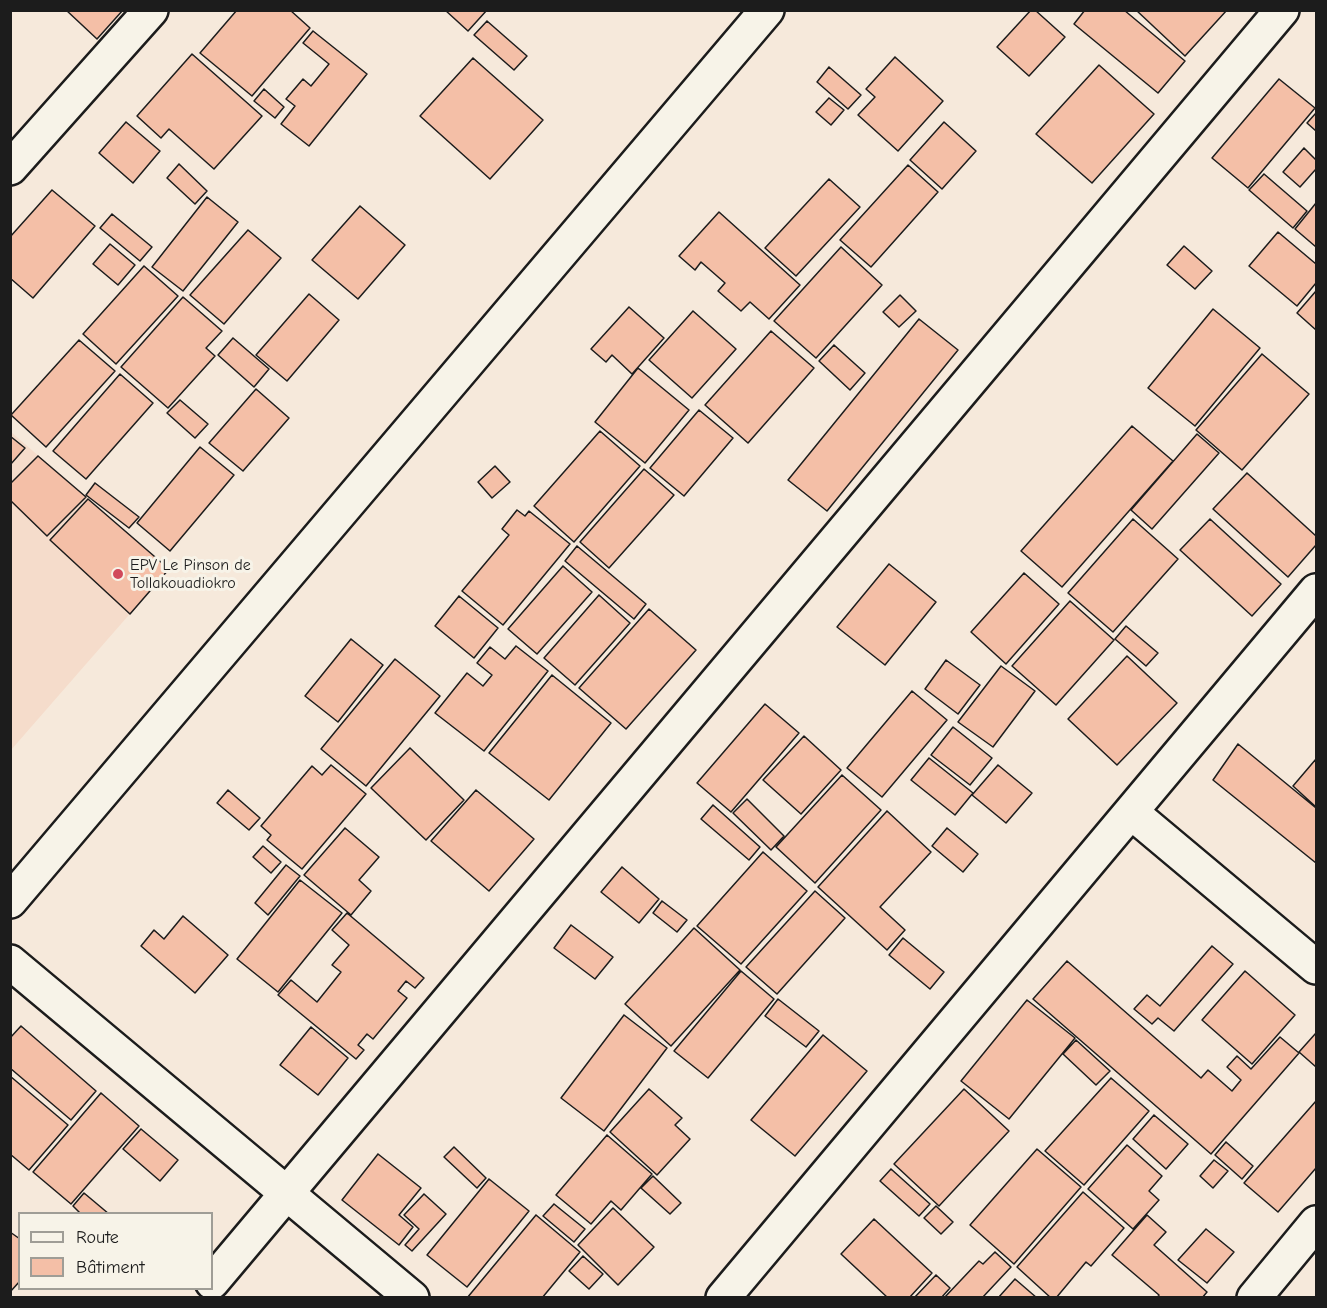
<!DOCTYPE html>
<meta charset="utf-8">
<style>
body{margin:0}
#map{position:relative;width:1327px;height:1308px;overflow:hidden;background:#f6e9db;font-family:"Comic Neue",sans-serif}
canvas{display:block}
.frame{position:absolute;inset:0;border:12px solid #1c1c1c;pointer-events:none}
.legend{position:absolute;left:18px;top:1212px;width:195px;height:78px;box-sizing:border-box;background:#f7f3e8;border:2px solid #9f9d96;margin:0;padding:8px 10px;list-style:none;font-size:18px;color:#1c1c1c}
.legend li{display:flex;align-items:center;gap:12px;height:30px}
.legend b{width:30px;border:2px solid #9f9d96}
</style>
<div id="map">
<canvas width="1327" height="1308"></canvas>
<div class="frame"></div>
<ul class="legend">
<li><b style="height:8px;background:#f7f3e8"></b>Route</li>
<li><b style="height:16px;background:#f4bfa7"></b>Bâtiment</li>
</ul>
</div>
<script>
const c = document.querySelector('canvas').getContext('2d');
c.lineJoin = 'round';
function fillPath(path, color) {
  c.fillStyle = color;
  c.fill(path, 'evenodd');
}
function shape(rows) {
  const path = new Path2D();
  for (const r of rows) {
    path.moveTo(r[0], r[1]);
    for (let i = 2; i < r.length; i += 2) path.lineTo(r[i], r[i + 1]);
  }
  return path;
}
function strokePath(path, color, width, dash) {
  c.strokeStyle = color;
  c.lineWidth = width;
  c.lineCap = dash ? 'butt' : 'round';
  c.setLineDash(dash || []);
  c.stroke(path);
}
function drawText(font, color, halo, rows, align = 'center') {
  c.font = font + ' "Comic Neue",sans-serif';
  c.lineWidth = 6;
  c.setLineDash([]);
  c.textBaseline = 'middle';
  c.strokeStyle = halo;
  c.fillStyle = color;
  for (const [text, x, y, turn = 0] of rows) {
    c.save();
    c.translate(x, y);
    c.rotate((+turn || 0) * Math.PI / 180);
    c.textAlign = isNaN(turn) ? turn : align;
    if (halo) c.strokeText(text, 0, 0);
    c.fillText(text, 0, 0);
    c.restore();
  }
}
fillPath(shape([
 [11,432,169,569,11,750]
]), '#f5dccb');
const building = shape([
 [66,10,123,10,97,39,66,10],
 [237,10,290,10,310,28,252,96,200,53,237,10],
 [445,10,487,10,468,31,445,10],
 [1031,10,1035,10,1065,37,1029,76,997,47,1031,10],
 [1085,10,1124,10,1185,61,1158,93,1074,24,1085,10],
 [1136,10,1227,10,1185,56,1136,10],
 [487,21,527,56,514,70,474,35,487,21],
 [313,31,367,74,309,146,281,124,295,106,286,99,303,79,311,86,329,64,303,43,313,31],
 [192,54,262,116,214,169,169,129,161,138,137,116,192,54],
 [895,57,943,101,898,151,858,115,875,97,866,89,895,57],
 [473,58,543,120,490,179,420,116,473,58],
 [1099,65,1154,114,1092,183,1036,134,1099,65],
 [829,67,861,95,848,109,817,82,829,67],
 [1279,79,1315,108,1248,188,1212,158,1279,79],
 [264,89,284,107,275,118,254,101,264,89],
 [829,98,844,110,831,125,816,112,829,98],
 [1316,113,1316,131,1307,123,1316,113],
 [126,122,160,151,133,183,99,153,126,122],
 [944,122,976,151,942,189,910,160,944,122],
 [1304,148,1316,160,1316,169,1300,187,1283,172,1304,148],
 [179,164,207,191,195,204,167,178,179,164],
 [908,165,938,192,871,267,840,240,908,165],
 [1264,174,1307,211,1293,228,1249,190,1264,174],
 [829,179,860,207,796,276,765,248,829,179],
 [52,190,95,226,33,298,10,278,10,237,52,190],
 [207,197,238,222,183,291,152,267,207,197],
 [1316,203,1316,247,1295,229,1316,203],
 [360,206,405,245,358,299,312,260,360,206],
 [719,212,800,285,769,319,750,302,741,311,718,291,725,283,701,262,695,270,679,256,719,212],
 [112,214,152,247,140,261,100,228,112,214],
 [248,230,281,258,224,324,190,295,248,230],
 [1278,232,1316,264,1316,283,1297,306,1249,266,1278,232],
 [110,244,135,265,118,285,93,264,110,244],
 [1184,246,1212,271,1195,289,1167,265,1184,246],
 [841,247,882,285,816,358,774,321,841,247],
 [144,266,178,296,116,364,83,334,144,266],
 [1316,291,1316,330,1297,313,1316,291],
 [309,294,339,320,287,381,256,355,309,294],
 [900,295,916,311,899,327,883,312,900,295],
 [183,297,222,331,206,348,215,356,168,408,121,367,183,297],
 [629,307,664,338,632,374,612,355,606,362,591,349,629,307],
 [1213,309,1260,348,1195,426,1148,388,1213,309],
 [693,311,736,349,692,398,649,360,693,311],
 [919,319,958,350,827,511,788,480,919,319],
 [771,331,814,368,748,443,705,405,771,331],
 [233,338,269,369,254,387,218,355,233,338],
 [79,340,115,371,46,447,11,415,79,340],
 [834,345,865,373,850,390,819,361,834,345],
 [1262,354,1309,394,1242,470,1196,430,1262,354],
 [638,368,689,410,645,463,595,422,638,368],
 [120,374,153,403,86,479,53,451,120,374],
 [256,389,289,418,243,471,209,443,256,389],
 [180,400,208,424,195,438,167,413,180,400],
 [699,410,733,438,684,496,650,468,699,410],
 [1132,426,1173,461,1062,587,1021,551,1132,426],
 [600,431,640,466,574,542,534,506,600,431],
 [1197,434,1219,453,1152,529,1131,510,1197,434],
 [10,436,25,448,10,465,10,436],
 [200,447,234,475,170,551,137,523,200,447],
 [38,456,86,497,47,536,10,500,10,484,38,456],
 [495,466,510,482,492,498,478,482,495,466],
 [644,469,674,495,609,568,580,542,644,469],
 [1247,473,1316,536,1316,545,1288,577,1213,509,1247,473],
 [95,483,139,517,129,528,86,495,95,483],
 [88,499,169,569,130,614,50,540,88,499],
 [517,510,525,516,529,511,570,544,503,625,462,591,509,535,502,529,517,510],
 [1133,519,1178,559,1113,632,1068,593,1133,519],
 [1210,519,1281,584,1252,616,1180,550,1210,519],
 [577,546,646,604,634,619,565,561,577,546],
 [889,564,936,602,885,665,837,627,889,564],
 [563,566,592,592,537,654,508,629,563,566],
 [1024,573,1059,604,1006,664,971,632,1024,573],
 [599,595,630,623,575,685,544,658,599,595],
 [459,596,498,628,474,658,435,626,459,596],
 [1070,601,1114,640,1056,705,1012,666,1070,601],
 [649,609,696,650,626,729,579,688,649,609],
 [1126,626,1158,653,1146,666,1115,639,1126,626],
 [351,639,383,665,338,722,305,696,351,639],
 [516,646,548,671,484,751,435,713,467,673,483,686,492,675,477,663,490,647,505,659,516,646],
 [1127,656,1177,703,1117,765,1068,719,1127,656],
 [395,659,440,696,366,786,321,749,395,659],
 [946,660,980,685,958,714,925,689,946,660],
 [1001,666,1035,691,993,747,958,722,1001,666],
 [552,675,611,723,549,800,489,753,552,675],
 [912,691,947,720,882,797,847,768,912,691],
 [765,704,799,733,731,812,697,783,765,704],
 [953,727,992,758,970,785,931,755,953,727],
 [804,736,841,770,801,814,763,780,804,736],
 [1238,744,1316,808,1316,863,1213,780,1238,744],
 [410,748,464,800,426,840,371,788,410,748],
 [929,758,973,793,955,815,911,780,929,758],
 [1316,759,1316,807,1293,786,1316,759],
 [331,765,366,794,302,869,267,840,271,835,261,826,312,766,322,775,331,765],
 [998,765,1032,793,1006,823,972,795,998,765],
 [842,775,881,810,815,883,776,847,842,775],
 [228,790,260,818,249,830,217,803,228,790],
 [476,790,534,839,489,891,431,841,476,790],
 [747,799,784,836,771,850,733,813,747,799],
 [713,805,760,847,749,860,701,819,713,805],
 [887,811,931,852,880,907,905,930,887,950,818,887,887,811],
 [345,828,379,857,359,880,371,891,351,915,304,875,345,828],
 [947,828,978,854,963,872,932,846,947,828],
 [263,846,281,862,271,873,253,857,263,846],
 [763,852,807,891,741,964,697,926,763,852],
 [286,865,300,876,268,915,255,903,286,865],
 [622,867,659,899,639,923,601,892,622,867],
 [300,880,342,913,278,992,237,959,300,880],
 [815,891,845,918,777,994,746,967,815,891],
 [662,901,687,920,677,932,653,913,662,901],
 [347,913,424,978,415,988,406,981,398,991,407,998,373,1039,367,1034,358,1045,364,1050,356,1059,278,995,291,980,317,1002,341,972,332,965,349,945,332,930,347,913],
 [183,916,228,955,195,993,141,946,154,930,164,939,183,916],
 [571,925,613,957,595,979,554,948,571,925],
 [694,928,740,970,671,1046,625,1004,694,928],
 [903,938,944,972,930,989,889,955,903,938],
 [1212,946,1233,964,1174,1031,1158,1018,1152,1024,1134,1009,1147,995,1160,1006,1212,946],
 [1067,961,1201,1078,1208,1070,1232,1091,1241,1080,1227,1067,1237,1056,1251,1069,1280,1037,1299,1053,1211,1154,1033,999,1067,961],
 [741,971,774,999,708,1078,674,1051,741,971],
 [1245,971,1295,1015,1252,1064,1202,1020,1245,971],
 [778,999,819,1031,806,1047,765,1016,778,999],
 [1027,1000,1075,1038,1009,1119,961,1081,1027,1000],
 [624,1015,667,1048,604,1131,561,1098,624,1015],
 [21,1026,96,1091,71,1120,10,1068,10,1038,21,1026],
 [311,1027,348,1058,318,1095,280,1065,311,1027],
 [1316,1033,1316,1067,1299,1052,1316,1033],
 [823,1035,867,1071,795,1156,751,1120,823,1035],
 [1076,1040,1110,1071,1096,1085,1063,1054,1076,1040],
 [10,1076,68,1125,29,1170,10,1154,10,1076],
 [1111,1078,1149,1111,1084,1185,1045,1151,1111,1078],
 [649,1089,682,1118,675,1125,690,1139,657,1175,610,1132,649,1089],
 [964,1089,1009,1131,939,1206,894,1164,964,1089],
 [101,1093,139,1126,71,1204,33,1172,101,1093],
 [1316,1101,1316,1168,1278,1212,1244,1183,1316,1101],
 [1154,1115,1188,1144,1166,1169,1133,1139,1154,1115],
 [141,1129,178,1160,160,1181,123,1149,141,1129],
 [607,1135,652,1174,621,1210,611,1201,591,1224,556,1195,607,1135],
 [1226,1142,1253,1166,1242,1179,1215,1155,1226,1142],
 [1127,1145,1162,1176,1149,1191,1159,1200,1133,1229,1088,1189,1127,1145],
 [454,1147,486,1178,477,1188,444,1157,454,1147],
 [1037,1149,1081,1187,1014,1264,970,1225,1037,1149],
 [378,1154,421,1188,399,1215,413,1227,399,1245,342,1200,378,1154],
 [1214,1160,1228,1171,1213,1188,1200,1176,1214,1160],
 [891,1169,930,1204,919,1216,880,1181,891,1169],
 [653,1176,681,1203,670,1214,641,1188,653,1176],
 [489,1179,529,1211,467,1287,427,1255,489,1179],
 [1083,1192,1124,1228,1091,1266,1086,1262,1056,1298,1051,1298,1017,1267,1083,1192],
 [84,1193,109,1214,81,1214,73,1206,84,1193],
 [424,1194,446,1214,412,1251,405,1245,419,1229,404,1215,424,1194],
 [554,1204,585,1229,574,1242,543,1216,554,1204],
 [936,1206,953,1222,941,1234,924,1218,936,1206],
 [613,1208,654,1247,618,1285,578,1245,613,1208],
 [536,1215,580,1252,542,1298,467,1298,536,1215],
 [1147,1215,1166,1232,1154,1245,1207,1292,1202,1298,1157,1298,1159,1295,1112,1255,1147,1215],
 [874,1219,932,1273,909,1298,888,1298,841,1254,874,1219],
 [1206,1229,1234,1252,1207,1283,1178,1260,1206,1229],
 [10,1232,20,1239,20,1281,10,1292,10,1232],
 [995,1252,1011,1267,982,1298,944,1298,979,1261,983,1264,995,1252],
 [583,1256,603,1274,589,1289,569,1271,583,1256],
 [936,1275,950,1288,941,1298,914,1298,936,1275],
 [1015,1279,1037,1298,998,1298,1015,1279]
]);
fillPath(building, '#f4bfa7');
strokePath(building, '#1c1c1c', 1.5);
const street = shape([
 [10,168,151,10],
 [1131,812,1316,967],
 [10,901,767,10],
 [10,962,412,1298],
 [212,1282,1282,10],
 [723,1298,1316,591],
 [1254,1298,1316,1223]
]);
strokePath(street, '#1c1c1c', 38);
strokePath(street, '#f7f3e8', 33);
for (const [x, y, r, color] of [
 [118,574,6,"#d1495b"]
]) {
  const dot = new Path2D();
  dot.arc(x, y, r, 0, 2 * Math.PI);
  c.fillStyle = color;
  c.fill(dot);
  strokePath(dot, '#f7f3e8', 2);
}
drawText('16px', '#1c1c1c', '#f7f3e8', [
 ["EPV Le Pinson de",130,565],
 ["Tollakouadiokro",130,583]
], 'left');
</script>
